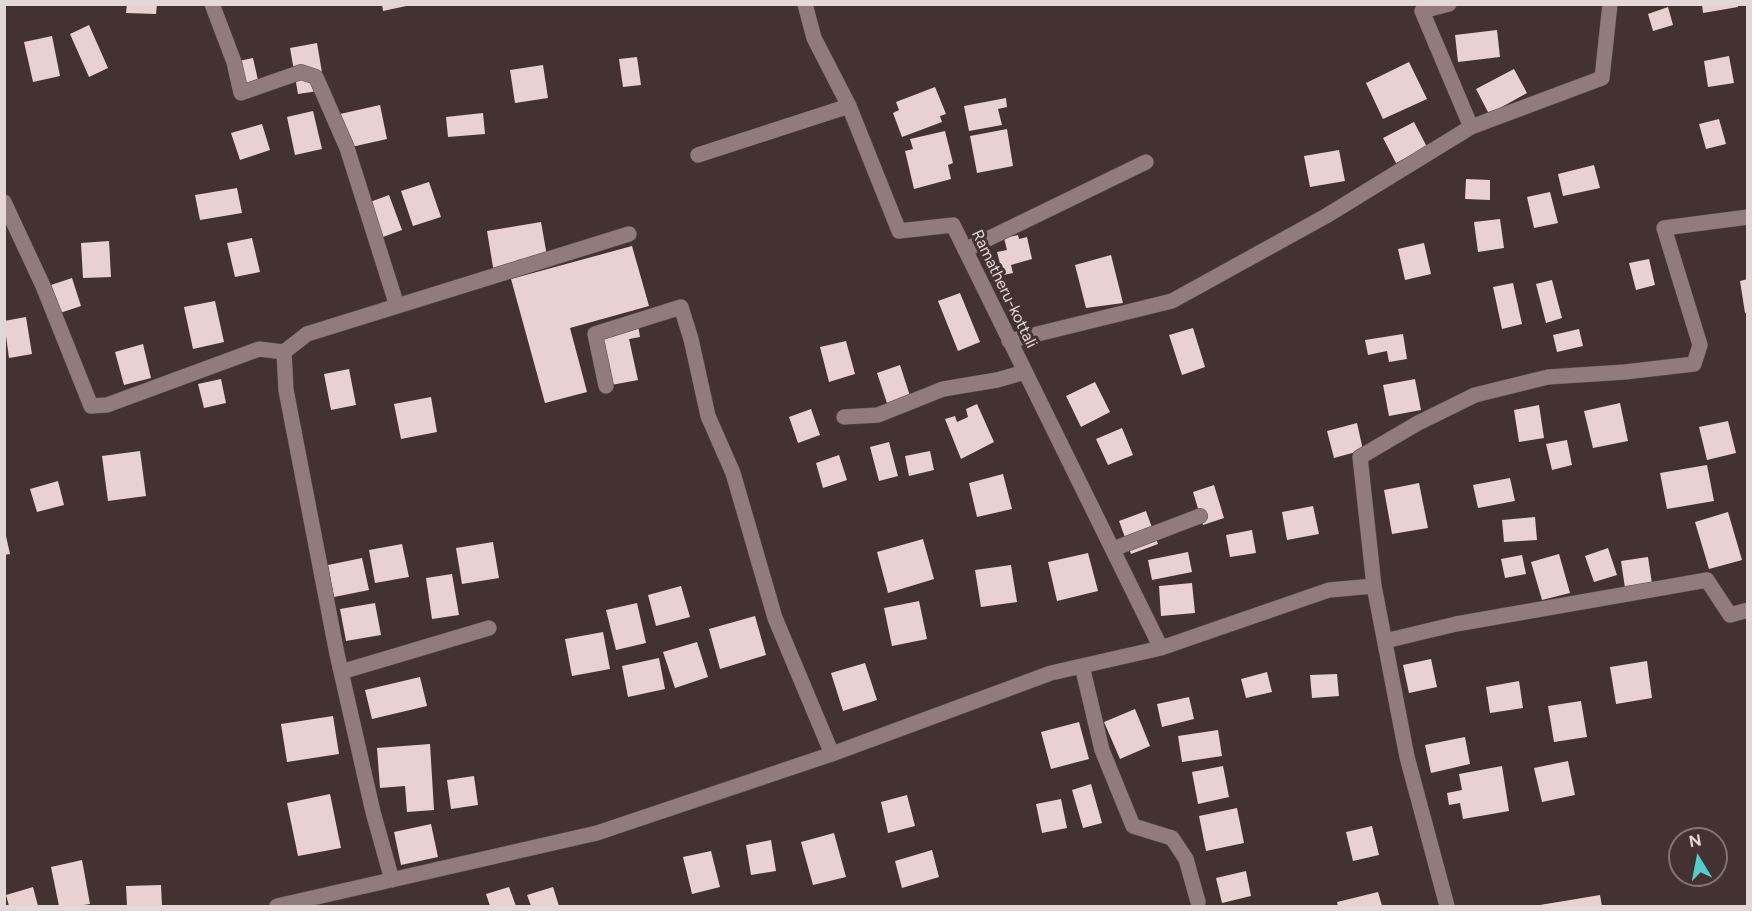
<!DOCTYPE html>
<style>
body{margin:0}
#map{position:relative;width:1752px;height:911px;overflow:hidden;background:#443132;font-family:Figtree,sans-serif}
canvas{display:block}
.frame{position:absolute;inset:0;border:6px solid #e4d7d8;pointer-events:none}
.north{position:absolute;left:1668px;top:827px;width:60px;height:60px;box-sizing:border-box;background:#443132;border:2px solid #847374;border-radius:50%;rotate:350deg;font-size:16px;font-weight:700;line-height:24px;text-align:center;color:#e4d7d8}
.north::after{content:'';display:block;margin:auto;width:21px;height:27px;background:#52cdcc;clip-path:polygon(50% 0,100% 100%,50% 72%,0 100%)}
</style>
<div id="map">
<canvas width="1752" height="911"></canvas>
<div class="frame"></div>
<div class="north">N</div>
</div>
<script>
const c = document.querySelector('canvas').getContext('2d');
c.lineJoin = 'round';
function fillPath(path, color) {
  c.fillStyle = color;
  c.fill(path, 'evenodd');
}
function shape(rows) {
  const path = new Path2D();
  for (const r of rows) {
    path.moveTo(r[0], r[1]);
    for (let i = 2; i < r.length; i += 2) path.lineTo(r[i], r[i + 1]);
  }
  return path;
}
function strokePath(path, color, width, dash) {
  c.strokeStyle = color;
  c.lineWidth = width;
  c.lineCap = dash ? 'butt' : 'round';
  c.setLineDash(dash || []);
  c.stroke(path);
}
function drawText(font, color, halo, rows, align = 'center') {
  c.font = font + ' Figtree,sans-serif';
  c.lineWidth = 6;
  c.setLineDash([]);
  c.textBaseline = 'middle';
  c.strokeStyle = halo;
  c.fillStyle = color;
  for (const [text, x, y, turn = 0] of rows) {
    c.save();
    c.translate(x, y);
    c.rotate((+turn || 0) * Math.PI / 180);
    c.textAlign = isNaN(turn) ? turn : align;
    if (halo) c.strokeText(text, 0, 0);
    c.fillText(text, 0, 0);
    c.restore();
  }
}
fillPath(shape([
 [127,4,157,4,156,14,126,13],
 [382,4,410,4,411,5,383,11],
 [1702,4,1738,4,1738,7,1703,13],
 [1668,7,1673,25,1653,31,1648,14],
 [89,25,108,68,89,77,70,34],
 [1497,30,1500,57,1458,62,1455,35],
 [52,36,60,76,33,82,24,42],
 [317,43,325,90,298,94,290,48],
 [1729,56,1734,83,1708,87,1704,61],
 [637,57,641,85,623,87,619,59],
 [253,58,260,89,241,93,234,62],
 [1409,62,1427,99,1383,119,1366,83],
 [543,65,548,98,515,103,510,70],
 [1514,69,1527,93,1489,114,1476,89],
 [935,87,946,114,940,116,942,122,902,137,893,113,899,110,896,102],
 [1006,98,1007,107,998,109,1002,125,969,131,964,106],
 [380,105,387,139,347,148,340,114],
 [313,111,322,149,295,155,287,117],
 [483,113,485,134,448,137,446,117],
 [1719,119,1726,144,1706,149,1699,124],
 [1414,122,1427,147,1396,163,1383,138],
 [262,124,270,150,240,160,231,133],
 [1007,129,1013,166,977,173,970,136],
 [945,131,953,163,948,165,951,179,914,189,905,151,913,149,910,139],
 [1339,150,1345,181,1310,187,1304,156],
 [1594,165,1600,188,1563,196,1558,174],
 [1466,179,1490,180,1490,200,1465,199],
 [429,182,441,217,413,226,401,191],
 [237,188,242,213,200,220,195,195],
 [1550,192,1558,223,1534,228,1527,197],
 [389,195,402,230,372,241,359,206],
 [1500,219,1504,248,1478,252,1474,222],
 [541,222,547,256,517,260,518,269,494,273,487,231],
 [1018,235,1019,239,1027,237,1032,259,1011,265,1013,273,1003,275,997,252,1007,250,1004,238],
 [252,238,260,272,235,277,227,243],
 [109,241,111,277,83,278,81,243],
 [1424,243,1431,274,1405,280,1398,249],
 [632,246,649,306,570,328,587,392,545,403,511,279],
 [1111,255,1123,303,1086,308,1075,265],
 [1649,259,1655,285,1636,290,1629,263],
 [72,278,81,306,60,313,51,285],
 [1748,279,1748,312,1745,313,1740,281],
 [1552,280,1562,318,1546,323,1536,284],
 [1513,283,1522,324,1502,329,1493,287],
 [960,293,980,342,958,351,938,301],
 [215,301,224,342,193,349,184,307],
 [26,317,32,354,9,358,4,321],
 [638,325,640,337,629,339,638,380,606,386,595,334],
 [1193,328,1205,367,1182,375,1169,335],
 [1579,329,1583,346,1557,352,1553,335],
 [1403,334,1407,359,1389,362,1387,351,1368,355,1365,340],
 [846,341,855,374,829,382,820,347],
 [143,344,151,378,124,385,115,352],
 [900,365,910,396,887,403,877,373],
 [349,369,356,405,331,410,324,374],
 [221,379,226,403,204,408,198,384],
 [1415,379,1421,410,1389,416,1383,385],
 [1095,382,1110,412,1081,427,1066,396],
 [431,397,437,432,401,439,394,404],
 [1620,403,1628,441,1593,448,1584,411],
 [977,404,994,442,961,459,945,419,955,416,957,422,968,417,966,409],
 [1539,405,1544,438,1519,442,1514,410],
 [811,409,820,435,798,443,789,417],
 [1728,421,1736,453,1707,460,1699,427],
 [1357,423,1363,450,1334,458,1327,431],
 [1122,428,1133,455,1108,465,1096,439],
 [1567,440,1572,465,1552,470,1546,444],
 [889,442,898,476,879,481,870,447],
 [140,451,146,496,108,501,102,456],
 [930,451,934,470,909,476,905,456],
 [839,455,847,480,823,488,816,463],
 [1707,465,1714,501,1667,509,1660,473],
 [1003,474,1012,509,977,517,969,483],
 [1510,478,1515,501,1478,508,1473,485],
 [58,481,64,505,37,512,30,489],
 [1419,483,1428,528,1392,534,1384,490],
 [1214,485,1224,518,1203,525,1193,492],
 [1313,506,1319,534,1287,540,1282,512],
 [1146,511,1158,544,1131,554,1119,521],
 [1728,512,1742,560,1709,569,1695,522],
 [1535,517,1537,540,1504,542,1502,520],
 [4,527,10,554,4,555],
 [1252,530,1256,553,1230,557,1226,535],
 [923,539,934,579,888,593,877,552],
 [493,542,499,578,462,584,456,548],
 [402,544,409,577,375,583,369,550],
 [1608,548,1617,575,1594,582,1585,556],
 [1188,552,1192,572,1152,580,1148,560],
 [1088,553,1098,591,1057,601,1048,562],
 [1559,554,1570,593,1542,600,1531,562],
 [1522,555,1526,574,1505,578,1501,559],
 [1648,557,1652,584,1625,588,1621,561],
 [362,558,369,590,334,597,328,565],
 [1011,565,1017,602,981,607,975,570],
 [452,574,459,615,432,619,426,578],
 [1192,583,1195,613,1161,616,1159,586],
 [681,586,690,617,656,626,648,595],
 [919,601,927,639,892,646,884,608],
 [375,603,381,635,346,641,340,609],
 [637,603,646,643,616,650,606,610],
 [755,616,766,655,720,669,709,629],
 [603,632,610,669,572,676,565,639],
 [697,642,708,677,675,688,663,652],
 [659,658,665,689,628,697,622,666],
 [1431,659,1437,687,1409,693,1403,665],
 [1647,661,1652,698,1616,704,1610,667],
 [865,663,877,700,843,711,831,673],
 [1267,672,1272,692,1246,698,1241,679],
 [1337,674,1339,696,1312,698,1310,675],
 [420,677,427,706,372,719,365,690],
 [1519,681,1523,708,1490,713,1486,687],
 [1189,697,1194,719,1162,727,1157,704],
 [1581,701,1587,737,1554,742,1548,706],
 [1135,709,1150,746,1120,759,1104,722],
 [333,716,339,754,287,762,281,724],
 [1079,722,1089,759,1051,769,1041,732],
 [1218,730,1222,756,1182,762,1178,736],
 [1465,737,1470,764,1431,773,1425,745],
 [430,744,434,810,407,812,405,786,380,788,377,748],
 [1568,761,1575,795,1542,802,1534,768],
 [1223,766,1229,797,1198,804,1192,772],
 [1502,766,1509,811,1463,819,1460,803,1449,805,1447,793,1462,790,1459,774],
 [474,776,478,805,451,809,447,780],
 [1091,784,1102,823,1083,828,1072,790],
 [330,794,341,848,298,856,287,803],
 [907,795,915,826,888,833,881,802],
 [1061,799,1067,828,1042,833,1036,804],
 [1237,808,1244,843,1206,851,1199,816],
 [431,824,438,857,401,865,394,832],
 [1372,826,1379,855,1353,861,1346,832],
 [834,833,846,877,813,885,801,842],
 [771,840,776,871,751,875,746,845],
 [932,850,939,877,902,888,895,861],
 [711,851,720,887,692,894,683,857],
 [82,860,90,904,77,906,59,906,51,867],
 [1246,871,1251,896,1222,903,1216,878],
 [161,885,162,906,127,906,126,886],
 [33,887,38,906,9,906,6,895],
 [509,887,516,906,490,906,486,894],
 [553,887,559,906,531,906,527,895],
 [1378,892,1382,906,1338,906,1337,902],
 [1600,895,1602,906,1540,906,1540,905]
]), '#e9d0d1');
const minor = shape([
 [212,4,234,62,241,93,301,72,316,77,347,148,397,306],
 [805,4,814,38,849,106],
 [1471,127,1602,78,1610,4],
 [698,155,849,106,899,231,953,225,1161,648],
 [4,202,43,286,91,406,107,405,259,349,284,352],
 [965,250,1146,162],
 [1009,341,1172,301,1326,216,1471,127,1422,11,1449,4],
 [606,386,595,334,681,307,691,339,708,416,733,473,775,618,832,754],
 [844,417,878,415,943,389,997,380,1025,372],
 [1113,549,1200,516],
 [1374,586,1360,457,1418,423,1475,395,1548,377,1625,372,1694,364,1700,345,1664,228,1748,217],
 [1385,641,1456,624,1707,580,1730,615,1748,610],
 [1082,666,1102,750,1133,826,1172,838,1186,859,1198,902],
 [341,672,489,628],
 [392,880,373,812,337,654,286,390,284,352,307,334,629,234],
 [277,906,597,833,832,754,1051,673,1161,648,1329,590,1374,586,1407,757,1447,906]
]);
strokePath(minor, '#5e4e4f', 16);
strokePath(minor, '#927b7c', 15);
drawText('16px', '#e4d7d8', '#443132', [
 ["Ramatheru-kottali",1004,289,64]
]);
</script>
